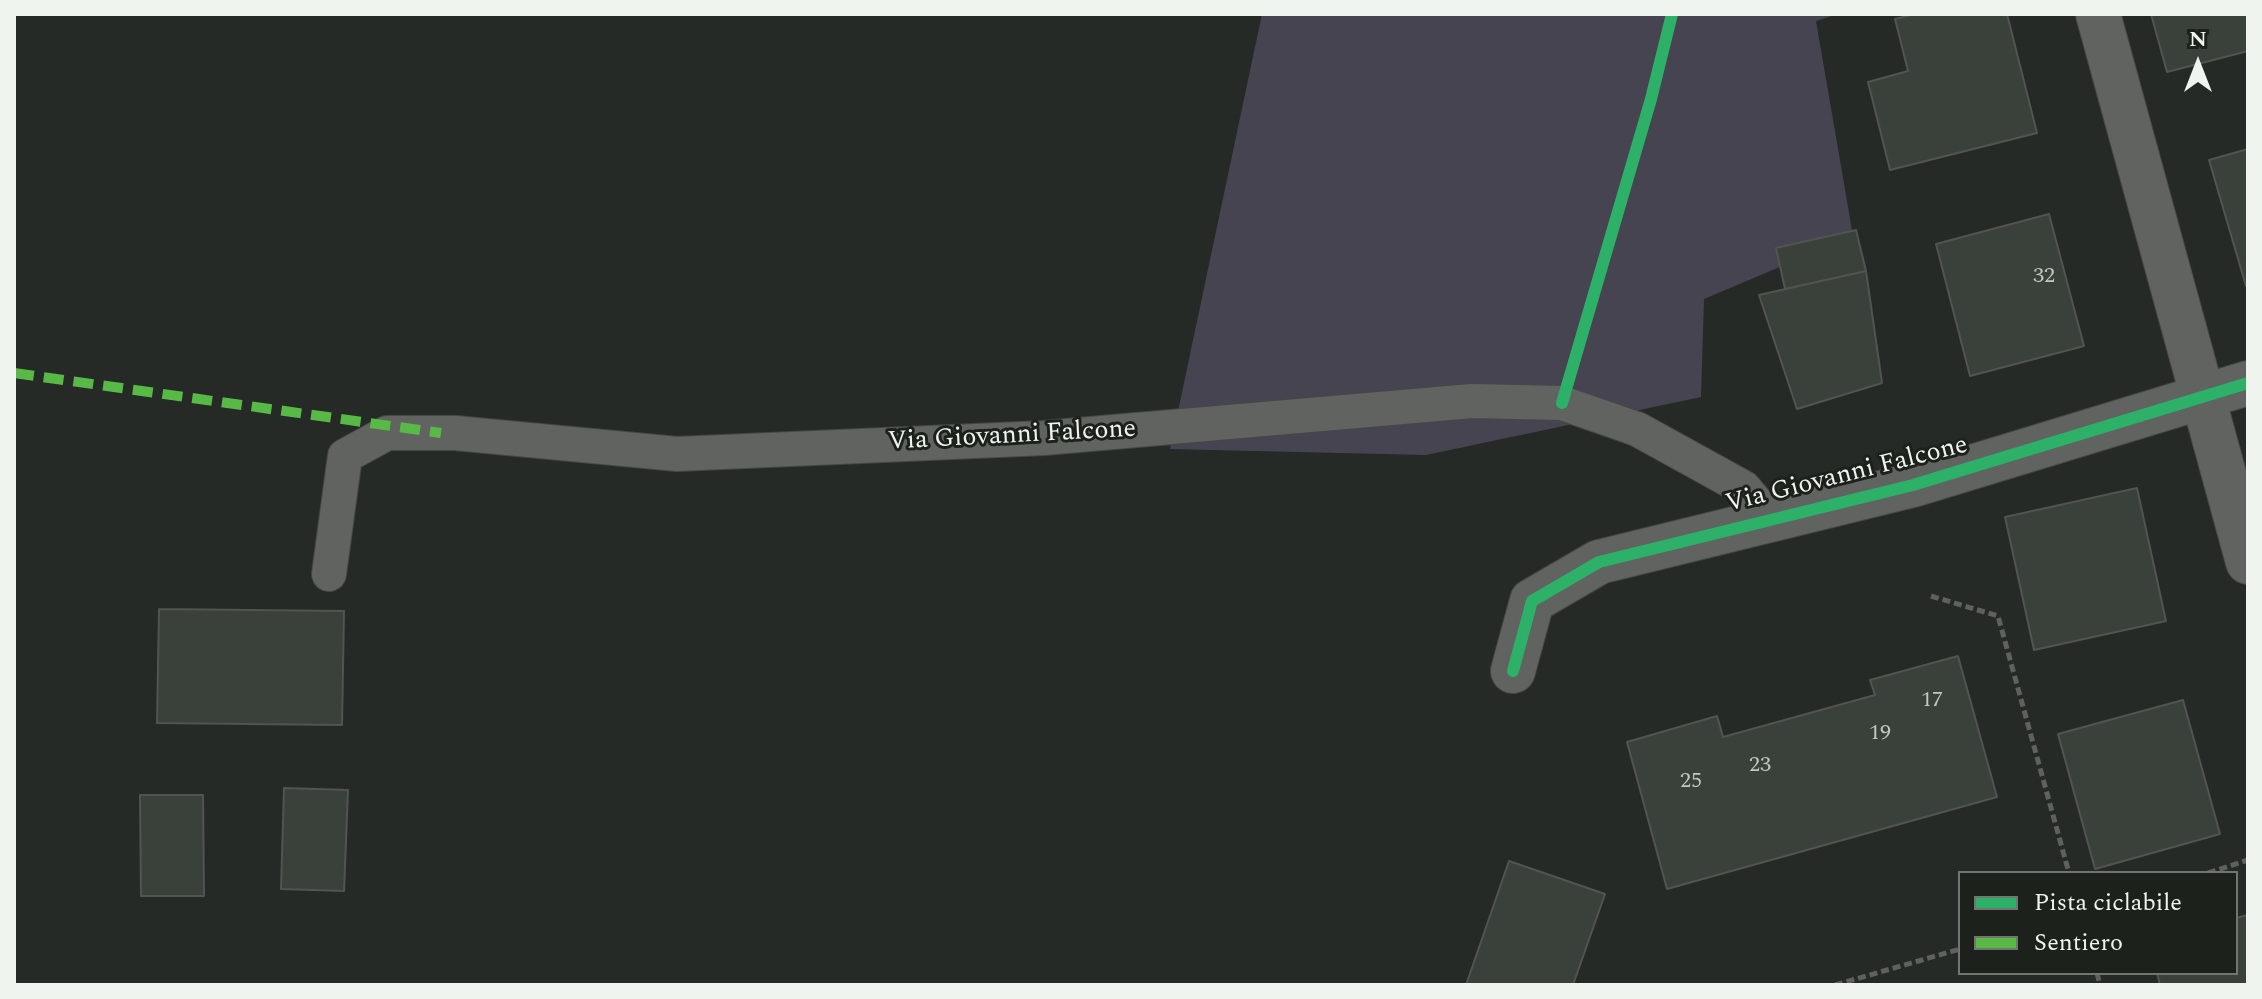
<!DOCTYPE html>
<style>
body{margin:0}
#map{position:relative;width:2262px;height:999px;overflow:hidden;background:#262a26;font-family:Spectral,serif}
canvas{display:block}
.frame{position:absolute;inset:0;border:16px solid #f0f4ef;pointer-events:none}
.legend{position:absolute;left:1958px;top:871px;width:280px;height:104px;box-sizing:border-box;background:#1c221b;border:2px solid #717670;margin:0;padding:10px 14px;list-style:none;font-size:24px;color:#f0f4ef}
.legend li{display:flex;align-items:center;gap:16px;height:40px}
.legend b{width:40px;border:2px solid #717670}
.north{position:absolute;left:2158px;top:24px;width:80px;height:80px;-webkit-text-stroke:6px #1c221b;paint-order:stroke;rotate:0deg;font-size:22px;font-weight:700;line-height:32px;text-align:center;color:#f0f4ef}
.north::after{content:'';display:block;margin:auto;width:28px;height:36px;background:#f0f4ef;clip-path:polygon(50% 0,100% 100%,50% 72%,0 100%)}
</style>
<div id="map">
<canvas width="2262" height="999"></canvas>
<div class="frame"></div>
<ul class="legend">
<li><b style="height:10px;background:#2db169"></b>Pista ciclabile</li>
<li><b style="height:10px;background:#58b947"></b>Sentiero</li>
</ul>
<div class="north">N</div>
</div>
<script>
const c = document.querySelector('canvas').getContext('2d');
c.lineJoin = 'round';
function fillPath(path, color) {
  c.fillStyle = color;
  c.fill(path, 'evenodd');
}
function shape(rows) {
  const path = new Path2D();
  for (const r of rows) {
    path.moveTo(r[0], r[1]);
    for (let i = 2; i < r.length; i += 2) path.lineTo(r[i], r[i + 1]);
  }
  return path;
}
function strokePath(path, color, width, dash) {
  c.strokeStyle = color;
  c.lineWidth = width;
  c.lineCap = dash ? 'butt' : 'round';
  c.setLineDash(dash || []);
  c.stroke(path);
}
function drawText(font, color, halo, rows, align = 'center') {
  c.font = font + ' Spectral,serif';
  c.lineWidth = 6;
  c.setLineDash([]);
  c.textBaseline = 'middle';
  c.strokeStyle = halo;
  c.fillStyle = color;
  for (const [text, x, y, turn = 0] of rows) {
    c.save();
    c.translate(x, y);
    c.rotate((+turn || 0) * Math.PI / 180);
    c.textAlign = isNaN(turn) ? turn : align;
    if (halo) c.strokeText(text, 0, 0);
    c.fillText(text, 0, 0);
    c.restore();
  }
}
fillPath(shape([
 [1262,14,1838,14,1816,21,1853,236,1704,299,1701,397,1426,455,1170,449]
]), '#474452');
const building = shape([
 [1915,14,2007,14,2037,133,1890,170,1868,82,1908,71,1895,19,1915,14],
 [2151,14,2248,14,2248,51,2167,72,2151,14],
 [2248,149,2248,286,2246,286,2209,160,2248,149],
 [2049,214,2084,346,1970,376,1936,244,2049,214],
 [1856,230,1866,271,1785,289,1776,248,1856,230],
 [1866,271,1882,383,1797,409,1759,295,1866,271],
 [2137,488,2166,621,2034,650,2005,517,2137,488],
 [159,609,344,611,342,725,157,723,159,609],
 [1958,656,1997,797,1667,889,1627,742,1717,716,1723,737,1875,695,1870,680,1958,656],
 [2183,700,2220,834,2095,869,2058,734,2183,700],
 [284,788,348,790,344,891,281,889,284,788],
 [140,795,203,795,204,896,141,896,140,795],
 [1509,861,1605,894,1573,985,1466,985,1509,861],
 [2248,915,2248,985,2160,985,2157,973,2236,973,2236,918,2248,915]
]);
fillPath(building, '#3a403a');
strokePath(building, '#515451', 2);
const lane = shape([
 [329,574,345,456,387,433,455,433,677,454,1044,438,1472,401,1562,403,1637,429,1744,488,1770,519]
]);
const street = shape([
 [2098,14,2248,562],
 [1513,671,1532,601,1599,562,1913,485,2248,383]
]);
strokePath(lane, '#454845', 36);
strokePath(street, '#454845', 46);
strokePath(shape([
 [1931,596,1998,616,2069,873],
 [2208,873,2248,860],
 [2097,973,2100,985],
 [1835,985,1960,949]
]), '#5e615e', 5, [8, 4]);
strokePath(lane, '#606360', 34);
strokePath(street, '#606360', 44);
strokePath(shape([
 [14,373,441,433]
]), '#58b947', 10, [20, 10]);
strokePath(shape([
 [1562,403,1651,99,1672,14],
 [1513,671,1532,601,1599,562,1913,485,2248,383]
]), '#2db169', 12);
drawText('22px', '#c2c7c2', null, [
 ["32",2044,278],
 ["17",1932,702],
 ["19",1880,735],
 ["23",1760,767],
 ["25",1691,783]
]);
drawText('26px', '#f0f4ef', '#1c221b', [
 ["Via Giovanni Falcone",1012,437,-3],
 ["Via Giovanni Falcone",1847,476,-14]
]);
</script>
